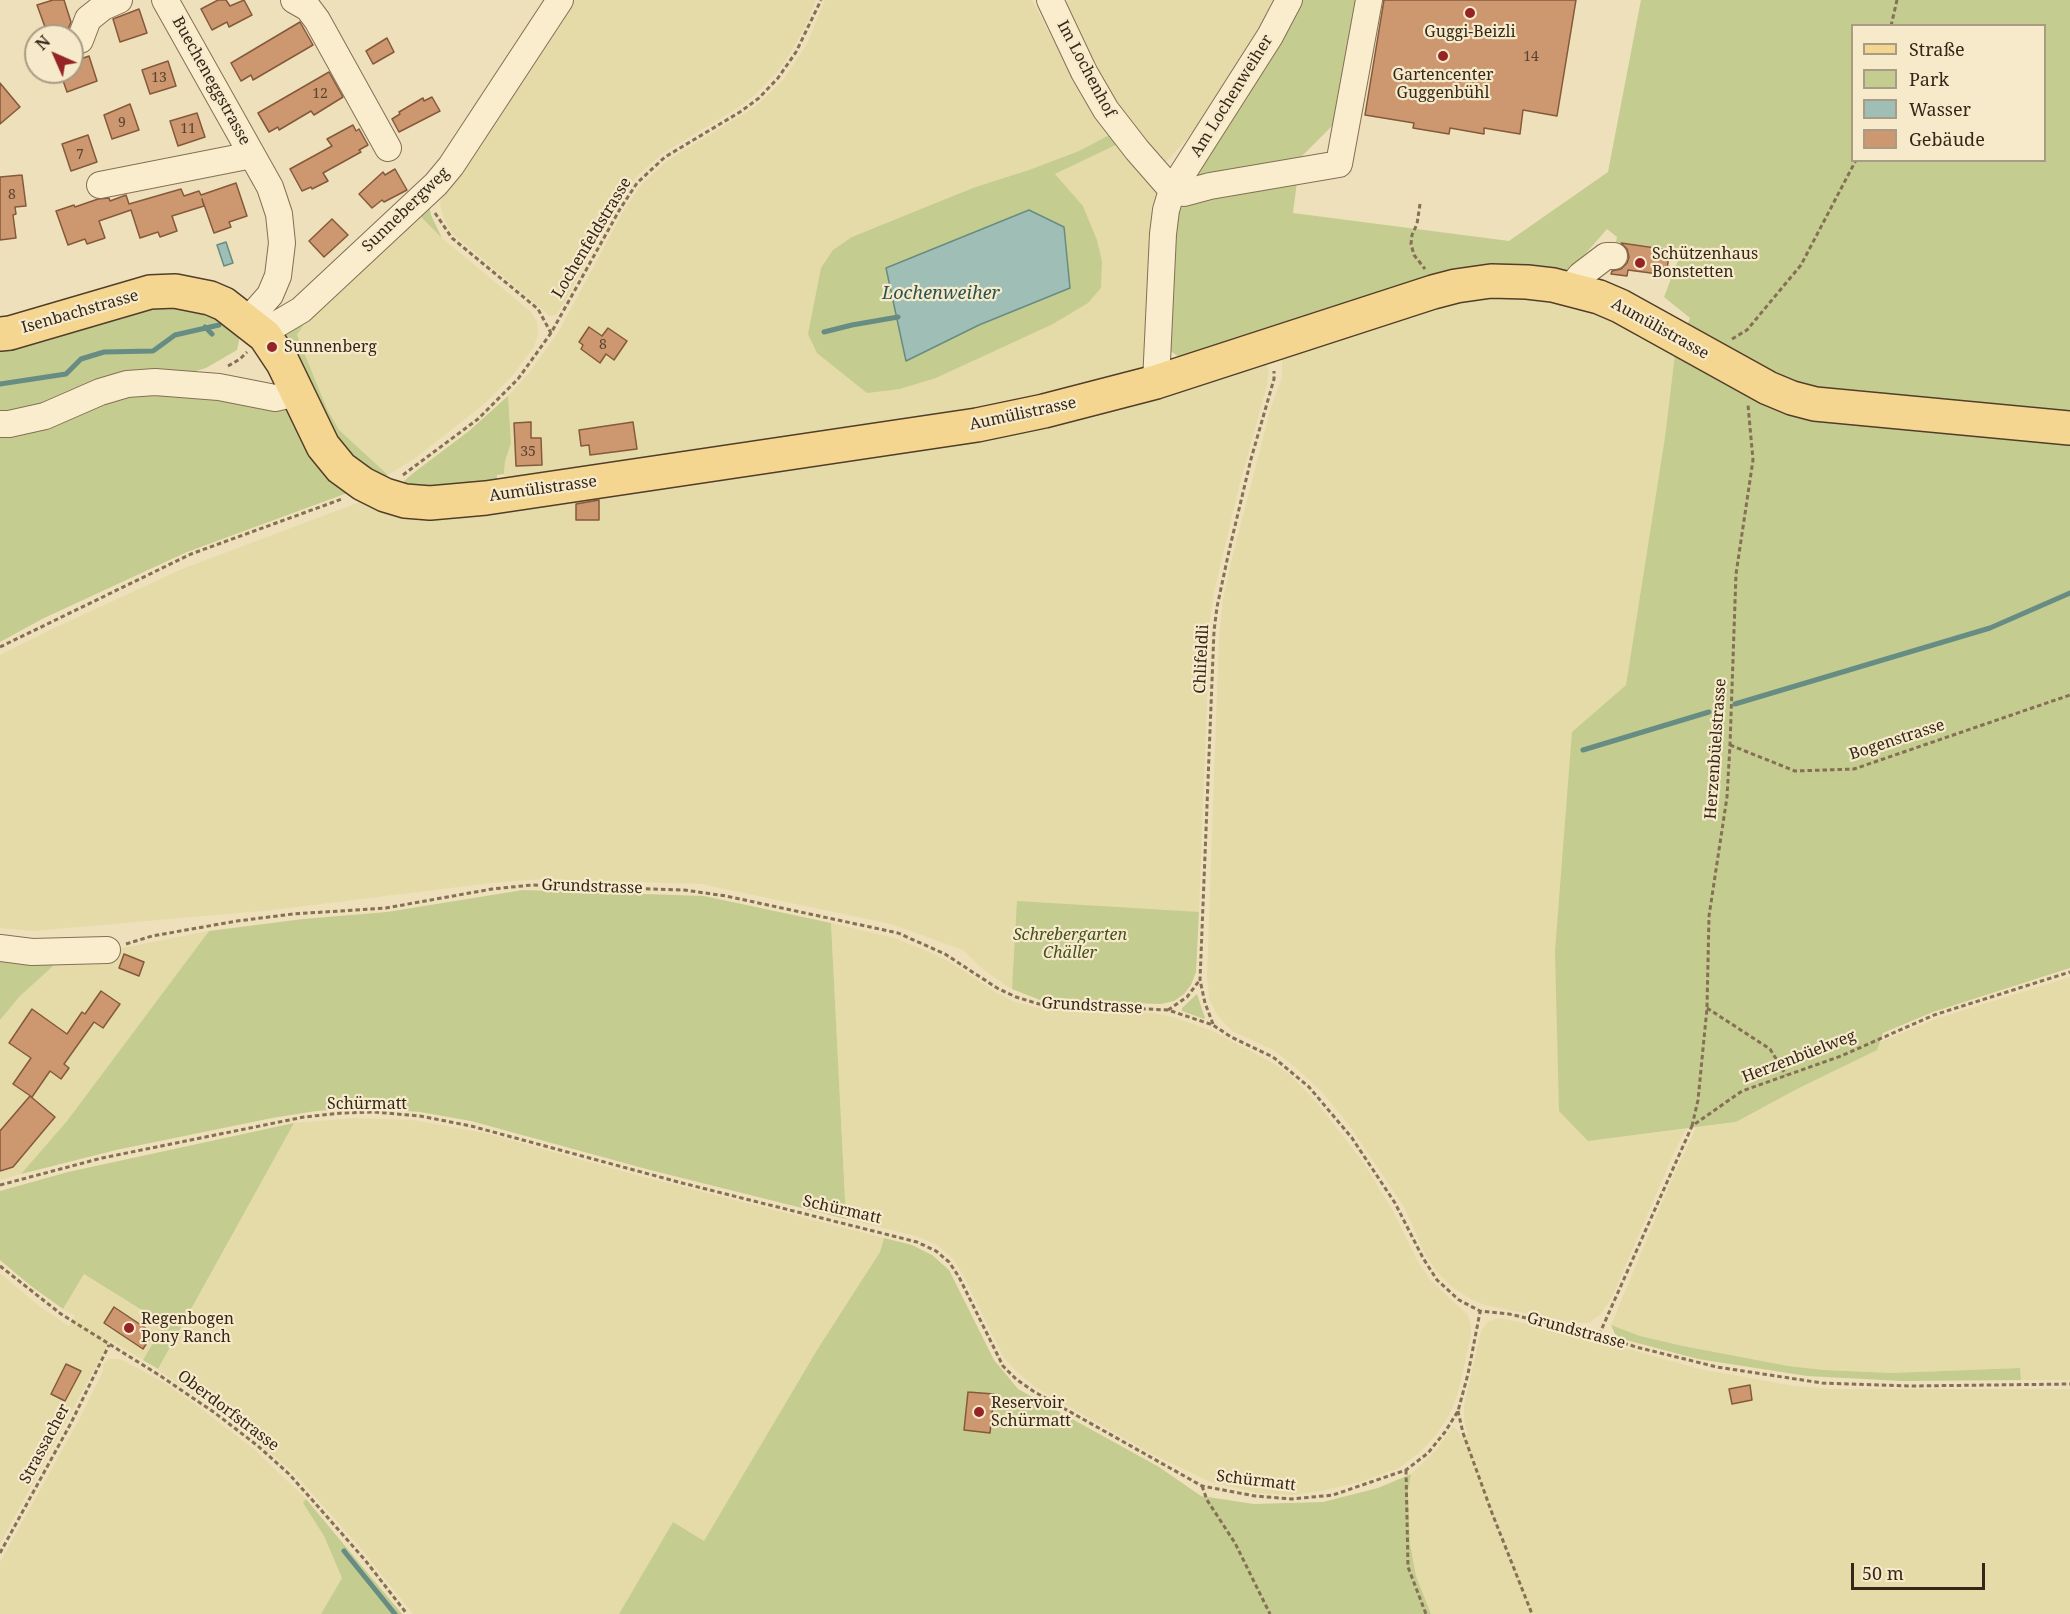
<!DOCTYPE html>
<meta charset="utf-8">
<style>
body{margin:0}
#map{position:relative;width:2070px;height:1614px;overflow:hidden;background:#eee0bb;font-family:"Noto Serif",serif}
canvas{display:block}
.legend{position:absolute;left:1851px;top:24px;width:195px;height:138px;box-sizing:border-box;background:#f6eacb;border:2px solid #a89c84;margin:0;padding:8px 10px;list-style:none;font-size:18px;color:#34271a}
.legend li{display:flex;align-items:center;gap:12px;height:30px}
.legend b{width:30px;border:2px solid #a89c84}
.north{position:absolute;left:24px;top:24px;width:60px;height:60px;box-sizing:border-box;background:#f6eacb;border:2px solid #a89c84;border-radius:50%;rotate:315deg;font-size:16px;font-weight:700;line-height:24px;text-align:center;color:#34271a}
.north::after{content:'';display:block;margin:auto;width:21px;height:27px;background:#952524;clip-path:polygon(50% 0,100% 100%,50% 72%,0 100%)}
.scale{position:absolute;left:1851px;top:1563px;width:134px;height:27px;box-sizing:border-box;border:3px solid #34271a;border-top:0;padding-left:8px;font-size:18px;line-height:21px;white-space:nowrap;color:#34271a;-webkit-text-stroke:4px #f6eacb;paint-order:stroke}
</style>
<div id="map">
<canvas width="2070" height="1614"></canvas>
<ul class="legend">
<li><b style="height:8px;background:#f4d691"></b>Straße</li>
<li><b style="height:16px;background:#c4cc90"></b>Park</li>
<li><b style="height:16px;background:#9fbfb6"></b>Wasser</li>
<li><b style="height:16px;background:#cd9870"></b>Gebäude</li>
</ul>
<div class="north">N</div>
<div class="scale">50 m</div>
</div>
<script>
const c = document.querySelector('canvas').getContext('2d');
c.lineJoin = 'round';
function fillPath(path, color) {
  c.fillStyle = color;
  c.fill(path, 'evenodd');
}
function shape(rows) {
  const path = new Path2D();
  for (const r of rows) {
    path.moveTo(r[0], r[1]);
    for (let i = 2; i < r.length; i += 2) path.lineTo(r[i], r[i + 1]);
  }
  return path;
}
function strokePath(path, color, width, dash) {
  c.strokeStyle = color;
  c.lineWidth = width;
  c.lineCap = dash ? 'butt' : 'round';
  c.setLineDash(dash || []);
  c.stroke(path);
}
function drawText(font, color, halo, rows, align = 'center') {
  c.font = font + ' "Noto Serif",serif';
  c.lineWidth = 4.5;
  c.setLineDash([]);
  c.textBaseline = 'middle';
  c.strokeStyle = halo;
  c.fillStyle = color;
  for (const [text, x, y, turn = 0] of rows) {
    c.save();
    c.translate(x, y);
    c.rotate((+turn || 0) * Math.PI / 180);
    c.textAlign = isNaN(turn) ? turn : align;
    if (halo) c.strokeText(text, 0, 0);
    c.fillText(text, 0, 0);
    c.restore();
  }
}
fillPath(shape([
 [567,0,816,0,807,23,792,50,778,71,756,94,733,111,663,153,637,176,614,208,564,303,556,315,550,316,453,234,444,219,440,205,442,188],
 [825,0,1032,0,1054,42,1064,39,1117,131,1079,151,852,237,900,389,936,378,1051,325,1101,289,1102,261,1097,240,1083,206,1055,174,1124,141,1156,187,1158,207,1145,368,1135,374,1036,401,504,480,505,461,511,443,508,396,529,373,559,331,624,210,641,185,668,160,755,107,783,80,807,44],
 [1073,0,1276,0,1239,69,1203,121,1164,164,1123,123,1058,2],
 [415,210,442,238,531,312,537,322,538,334,534,347,513,375,483,405,414,459,388,475,339,431,327,409,297,335,305,322],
 [1532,291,1638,327,1635,336,1675,354,1665,437,1626,685,1572,733,1588,1141,1686,1129,1673,1155,1612,1297,1601,1314,1589,1323,1573,1323,1485,1305,1473,1300,1453,1288,1437,1272,1426,1256,1404,1207,1349,1125,1322,1092,1294,1066,1273,1050,1232,1031,1217,1015,1209,999,1207,976,1219,636,1223,600,1231,562,1271,407,1282,378,1282,357,1432,301],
 [1262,360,1269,369,1267,385,1239,487,1214,592,1210,621,1199,912,1185,912,1013,980,1011,989,980,967,963,950,891,924,701,884,541,879,491,883,273,910,33,931,0,928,0,655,50,630,182,569,360,502,408,511],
 [831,923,894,938,927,951,950,962,995,992,1015,1002,1038,1008,1153,1013,1173,1017,1210,1030,1271,1062,1289,1074,1317,1103,1363,1162,1393,1211,1417,1260,1430,1280,1467,1314,1471,1324,1471,1335,1458,1393,1449,1416,1436,1435,1419,1453,1399,1468,1360,1482,1321,1491,1293,1495,1259,1493,1210,1482,1154,1455,1035,1387,1018,1373,1004,1358,963,1275,953,1259,937,1245,916,1236,846,1219],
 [209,931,67,1121,21,1174,0,1180,0,1020,20,996,63,957,95,956,122,948],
 [2070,977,2070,1380,2021,1380,2019,1368,1892,1373,1824,1370,1788,1366,1683,1346,1640,1336,1611,1325,1672,1179,1696,1128,1736,1122,1797,1089,1876,1050,1880,1042,1936,1019],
 [354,1118,413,1120,485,1133,632,1174,884,1238,880,1252,817,1350,704,1542,673,1522,619,1614,413,1614,357,1544,293,1472,220,1411,158,1370,294,1123],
 [0,1273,39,1306,69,1326,75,1316,63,1309,84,1274,164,1325,143,1360,110,1340,0,1544],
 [1500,1318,1578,1335,1700,1369,1789,1385,1830,1389,2070,1389,2070,1614,1431,1614,1416,1576,1410,1544,1408,1491,1411,1474,1436,1450,1453,1427,1458,1431,1461,1438,1468,1434,1464,1421,1464,1406,1481,1331,1489,1321],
 [109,1359,119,1359,126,1362,163,1382,200,1408,254,1449,306,1499,303,1503,324,1536,342,1578,321,1614,0,1614,0,1562,81,1416,103,1371,103,1365]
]), '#e4dba9');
fillPath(shape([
 [1300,0,1359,0,1344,114,1300,158,1293,213,1509,241,1608,172,1641,0,2070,0,2070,968,1933,1012,1883,1033,1877,1050,1797,1089,1736,1122,1588,1141,1559,1111,1555,951,1572,732,1626,685,1665,437,1675,354,1690,318,1664,297,1682,250,1616,242,1617,237,1607,229,1568,274,1185,361,1169,350,1175,217,1196,172],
 [1852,26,2044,26,2044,160,1852,160],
 [1117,131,1124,141,1055,174,1083,206,1097,240,1102,261,1101,288,1088,303,1051,325,936,378,900,389,867,393,817,353,808,334,821,268,833,250,852,237,973,188,1029,170,1079,151],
 [898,317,979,325,906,360],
 [428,196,431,215,442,238,415,211,364,258,369,264,305,322,297,335,327,409,339,430,388,475,377,479,349,458,337,443,327,427,298,356,282,330,301,315],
 [169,301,210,311,240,335,237,350,206,368,176,377,215,395,292,411,350,492,187,552,44,618,0,642,0,344],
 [508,396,511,443,505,461,504,474,497,475,497,483,422,491,402,483,412,474,469,431],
 [523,890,704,896,831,923,846,1219,650,1170,471,1121,420,1112,382,1109,355,1108,316,1111,272,1118,116,1150,21,1174,67,1121,209,931,303,919,387,912],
 [1017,901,1199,912,1196,972,1191,985,1184,994,1174,1001,1161,1004,1040,1000,1012,989],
 [0,952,63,957,20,996,0,1020],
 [1197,994,1205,1018,1204,1019,1182,1011,1182,1008],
 [294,1123,158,1369,143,1360,164,1324,84,1274,63,1309,31,1286,0,1260,0,1191,68,1172],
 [884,1238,912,1245,932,1255,949,1270,994,1360,1018,1389,1159,1467,1201,1496,1254,1504,1323,1502,1378,1488,1411,1474,1408,1491,1410,1544,1416,1576,1431,1614,619,1614,673,1522,704,1541,817,1350,880,1252],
 [1611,1325,1640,1336,1683,1346,1788,1366,1824,1370,1892,1373,2020,1368,2021,1380,1902,1381,1807,1376,1698,1359,1622,1339,1615,1334],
 [306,1499,366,1571,402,1614,321,1614,342,1578,324,1536,303,1503]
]), '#c4cc90');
const water = shape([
 [1029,210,1064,227,1070,288,979,325,906,361,886,268,1029,210],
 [226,242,233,263,224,266,217,245,226,242]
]);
fillPath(water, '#9fbfb6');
strokePath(water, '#678c83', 1.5);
strokePath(shape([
 [205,327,212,334],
 [824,332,852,325,898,317],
 [0,384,66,374,81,359,104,352,153,351,175,335,219,325],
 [1735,704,1990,628,2070,593],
 [1583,750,1709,712],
 [344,1551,395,1614]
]), '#678c83', 5);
const building = shape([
 [53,0,64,0,71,22,68,29,50,35,47,26,45,27,37,5,53,0],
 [218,0,226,0,230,6,244,0,252,15,229,27,227,22,212,30,201,9,218,0],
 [1384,0,1576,0,1557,116,1523,110,1520,134,1484,128,1484,134,1450,128,1449,134,1413,128,1414,123,1365,115,1384,0],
 [139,9,147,33,120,42,113,19,139,9],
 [300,22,313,45,253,80,251,75,241,81,231,63,300,22],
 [387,38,394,52,373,64,366,51,387,38],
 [89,56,97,81,67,92,60,72,72,72,72,62,89,56],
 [168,61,176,86,150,94,142,70,168,61],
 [329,72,343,97,314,115,311,111,279,130,278,127,269,132,258,113,329,72],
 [0,83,20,107,0,124,0,83],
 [432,97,440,111,399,132,392,119,400,114,399,112,423,98,424,101,432,97],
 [130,104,139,130,112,139,104,115,130,104],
 [197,113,205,137,178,146,170,121,197,113],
 [353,125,356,131,359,129,368,145,359,150,361,152,323,173,328,181,312,189,311,187,302,191,290,169,332,146,327,139,353,125],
 [88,135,97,162,71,171,62,144,88,135],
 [395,169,407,190,384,202,382,200,372,208,359,194,383,172,385,175,395,169],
 [22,175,26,206,15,207,16,214,13,215,16,238,0,240,0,177,22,175],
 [236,183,247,216,229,222,231,227,214,233,202,199,204,206,172,216,177,231,160,237,158,232,140,238,131,210,99,221,105,238,87,244,85,239,68,245,56,211,74,205,75,207,98,199,109,198,110,201,126,195,129,204,181,189,184,196,199,191,201,195,236,183],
 [332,219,348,235,324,257,309,241,332,219],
 [1621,243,1670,250,1666,275,1628,270,1627,276,1611,274,1612,271,1621,269,1627,263,1629,257,1627,249,1621,243],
 [589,327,602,336,608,328,627,341,614,360,606,354,600,363,581,349,583,345,579,342,589,327],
 [531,422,531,438,541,438,542,465,516,466,514,423,531,422],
 [633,422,637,449,590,455,589,445,581,446,579,430,633,422],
 [599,500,599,520,576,520,576,504,599,500],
 [124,954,144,962,139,976,119,968,124,954],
 [101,991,120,1004,103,1028,94,1022,64,1064,69,1068,61,1079,50,1071,32,1097,13,1084,31,1058,9,1043,32,1009,67,1034,82,1012,85,1014,101,991],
 [30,1096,55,1117,13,1167,0,1171,0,1131,30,1096],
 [114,1307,153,1333,143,1349,104,1323,114,1307],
 [66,1364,81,1371,65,1401,51,1394,66,1364],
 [1750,1385,1752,1400,1732,1404,1729,1389,1750,1385],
 [968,1392,994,1394,990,1433,964,1430,968,1392]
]);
fillPath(building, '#cd9870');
strokePath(building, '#85593b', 1.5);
const minor = shape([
 [165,0,270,187,279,214,282,243,278,276,270,295,247,321],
 [294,0,308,8,317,20,388,148],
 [1050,0,1084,72,1106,110,1137,150,1172,190,1184,193,1210,186,1339,164,1369,0],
 [80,40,88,19,103,7,119,0],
 [100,185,252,155],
 [1569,289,1581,275,1606,256,1614,256],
 [262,333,301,310,436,184,451,166,560,0],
 [1156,382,1163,234,1166,210,1172,190,1270,36,1289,0],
 [0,424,9,424,45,416,100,392,127,384,155,382,219,387,275,398,288,395,296,390],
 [0,948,32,952,107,950]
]);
const major = shape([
 [0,334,10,333,150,292,175,291,210,298,224,304,265,336,283,363,323,446,341,468,363,484,385,495,405,501,430,503,486,498,977,425,1044,411,1156,382,1433,292,1456,286,1491,281,1527,282,1553,285,1599,297,1620,306,1768,388,1792,398,1815,404,2070,428]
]);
strokePath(minor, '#856f55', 28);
strokePath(major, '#523d2a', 36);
strokePath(shape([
 [1891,26,1897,0],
 [1420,204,1417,224,1412,235,1411,244,1414,255,1425,269],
 [435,213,452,238,538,309,551,333],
 [1732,339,1747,330,1801,265,1856,160],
 [228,366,240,359,247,352],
 [403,475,478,419,518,379,551,333,620,209,637,183,665,157,740,112,759,98,778,78,796,52,821,0],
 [0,647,191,554,342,499],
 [1730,745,1795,771,1854,769,2070,695],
 [126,944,152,936,237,921,293,914,386,908,492,889,532,885,684,890,726,896,898,933,945,954,997,988,1016,997,1039,1004,1168,1010,1213,1025,1231,1037,1273,1057,1309,1087,1352,1138,1395,1203,1423,1258,1437,1280,1459,1300,1480,1311,1509,1314,1599,1335,1636,1347,1717,1367,1822,1383,1912,1386,2070,1384],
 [1707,1008,1770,1049,1786,1075],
 [1168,1010,1187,997,1199,981],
 [1213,1024,1205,1003,1200,980,1214,631,1217,607,1229,551,1251,459,1274,379,1274,371],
 [1692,1126,1698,1100,1707,1008,1709,916,1727,797,1730,745,1736,574,1753,460,1748,405],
 [0,1185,102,1158,304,1117,342,1113,374,1112,420,1116,471,1126,682,1183,917,1242,936,1251,949,1262,959,1277,1003,1366,1016,1379,1033,1391,1202,1486,1255,1496,1292,1499,1333,1495,1406,1470,1428,1453,1445,1432,1458,1411,1468,1374,1480,1312],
 [0,1266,61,1314,159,1375,215,1413,258,1446,289,1474,314,1502,365,1560,407,1614],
 [1599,1335,1692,1126,1742,1091,1841,1056,1934,1015,2070,972],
 [1458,1411,1463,1433,1492,1513,1532,1614],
 [1406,1470,1408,1567,1426,1614],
 [1202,1486,1207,1500,1235,1543,1270,1614],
 [0,1553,71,1423,109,1345]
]), '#856f55', 3, [4.5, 3]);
strokePath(minor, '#f9edce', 26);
strokePath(major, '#f4d691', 33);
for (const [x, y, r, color] of [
 [1470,13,6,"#952524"],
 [1443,56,6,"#952524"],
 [1640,263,6,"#952524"],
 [272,347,6,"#952524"],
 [129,1328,6,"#952524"],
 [979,1412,6,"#952524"]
]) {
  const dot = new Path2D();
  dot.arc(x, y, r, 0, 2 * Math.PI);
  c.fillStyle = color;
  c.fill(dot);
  strokePath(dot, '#f6eacb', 2);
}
drawText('14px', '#5a4330', null, [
 ["14",1531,57],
 ["13",159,78],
 ["12",320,94],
 ["9",122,123],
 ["11",188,129],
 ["7",80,155],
 ["8",12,195],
 ["8",603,345],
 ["35",528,452]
]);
drawText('16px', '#34271a', '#f6eacb', [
 ["Guggi-Beizli",1470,32,"center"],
 ["Gartencenter",1443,75,"center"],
 ["Guggenbühl",1443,93,"center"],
 ["Schützenhaus",1652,254],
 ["Bonstetten",1652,272],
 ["Sunnenberg",284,347],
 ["Regenbogen",141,1319],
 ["Pony Ranch",141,1337],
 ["Reservoir",991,1403],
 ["Schürmatt",991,1421]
], 'left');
drawText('16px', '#34271a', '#f6eacb', [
 ["Im Lochenhof",1086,69,62],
 ["Buecheneggstrasse",211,81,61],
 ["Am Lochenweiher",1232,96,-58],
 ["Sunnebergweg",406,210,-44],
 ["Lochenfeldstrasse",592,238,-59],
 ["Isenbachstrasse",80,312,-16],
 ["Aumülistrasse",1660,329,29],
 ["Aumülistrasse",1023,414,-12],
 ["Aumülistrasse",543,489,-8],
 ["Chlifeldli",1202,659,-87],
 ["Bogenstrasse",1897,740,-18],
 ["Herzenbüelstrasse",1716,749,-86],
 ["Grundstrasse",592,887,2],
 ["Grundstrasse",1092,1006,3],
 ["Herzenbüelweg",1799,1057,-21],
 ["Schürmatt",367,1104],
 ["Schürmatt",842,1210,13],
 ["Grundstrasse",1576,1331,15],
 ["Oberdorfstrasse",228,1411,37],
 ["Strassacher",45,1444,-62],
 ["Schürmatt",1256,1481,7]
]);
drawText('italic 16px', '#445120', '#f6eacb', [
 ["Schrebergarten",1070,935],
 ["Chäller",1070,953]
]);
drawText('italic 18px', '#295452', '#f6eacb', [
 ["Lochenweiher",941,294]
]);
</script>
